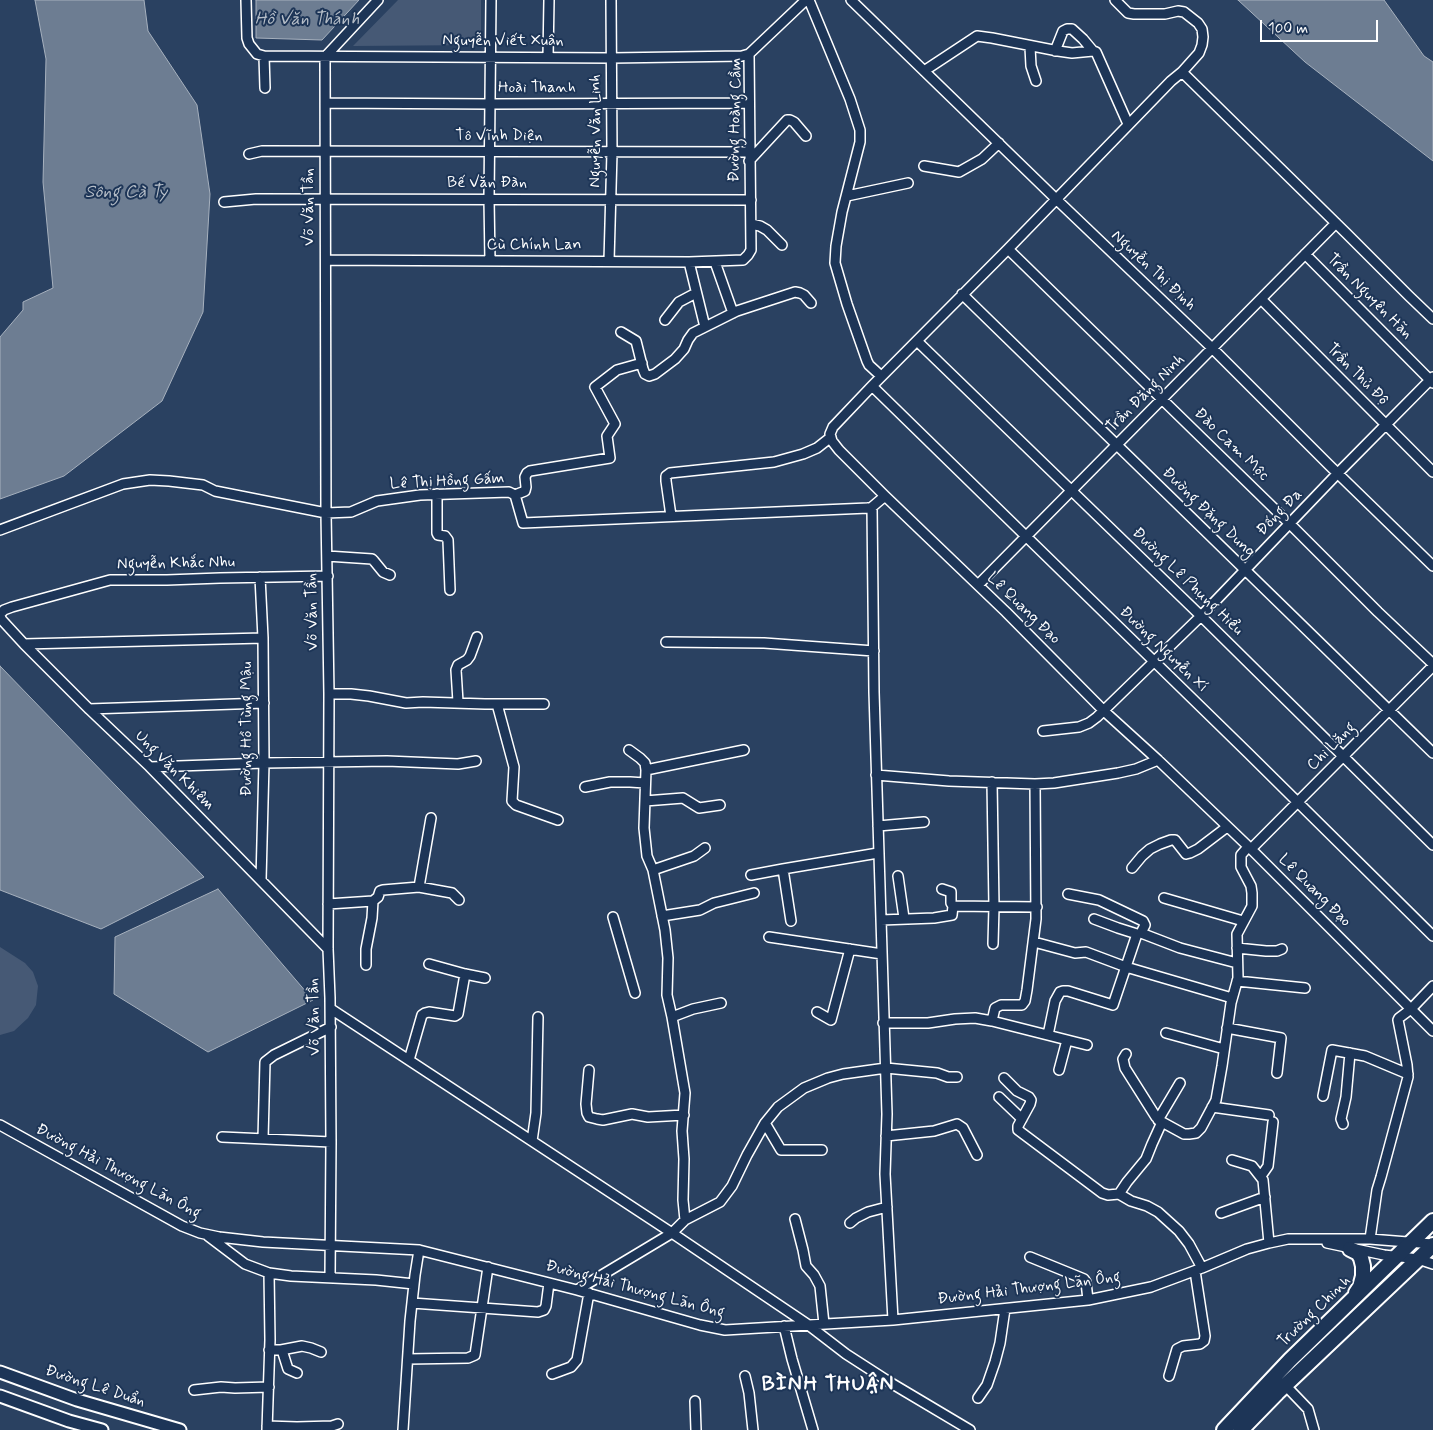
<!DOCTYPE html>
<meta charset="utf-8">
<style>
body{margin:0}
#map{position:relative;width:1433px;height:1430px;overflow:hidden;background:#2a4161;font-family:Mynerve,sans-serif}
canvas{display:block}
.scale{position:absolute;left:1260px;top:20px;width:118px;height:22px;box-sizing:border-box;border:2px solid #fff;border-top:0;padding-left:6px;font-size:15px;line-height:18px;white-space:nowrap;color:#fff;-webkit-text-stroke:4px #1d3557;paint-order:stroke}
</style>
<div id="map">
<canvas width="1433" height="1430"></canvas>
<div class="scale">100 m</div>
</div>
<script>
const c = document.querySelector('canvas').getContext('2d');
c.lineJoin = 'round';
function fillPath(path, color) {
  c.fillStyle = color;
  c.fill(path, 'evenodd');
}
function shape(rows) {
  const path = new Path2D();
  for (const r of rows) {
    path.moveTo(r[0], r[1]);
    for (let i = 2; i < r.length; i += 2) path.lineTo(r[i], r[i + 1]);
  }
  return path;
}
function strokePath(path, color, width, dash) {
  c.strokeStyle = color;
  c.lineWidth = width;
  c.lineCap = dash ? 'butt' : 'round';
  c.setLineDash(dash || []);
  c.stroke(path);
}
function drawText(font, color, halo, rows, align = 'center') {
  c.font = font + ' Mynerve,sans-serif';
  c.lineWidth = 4;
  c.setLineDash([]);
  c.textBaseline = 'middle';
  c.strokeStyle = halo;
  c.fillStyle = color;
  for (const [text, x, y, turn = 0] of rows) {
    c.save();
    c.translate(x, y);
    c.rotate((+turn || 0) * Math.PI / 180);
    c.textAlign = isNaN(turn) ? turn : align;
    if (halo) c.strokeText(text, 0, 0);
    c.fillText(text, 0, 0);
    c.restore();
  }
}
fillPath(shape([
 [398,0,481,0,481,45,353,46],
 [0,947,25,963,33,972,38,986,36,1005,28,1018,14,1031,0,1035]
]), '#465975');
const water = shape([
 [35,0,144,0,148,31,197,105,210,194,203,312,162,401,64,476,0,499,0,337,23,310,23,302,53,288,43,182,46,59,35,0],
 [256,0,359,0,322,40,256,38,256,0],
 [1238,0,1384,0,1424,56,1433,62,1433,161,1305,62,1238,0],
 [0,666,204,877,101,929,0,890,0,666],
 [218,889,313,1000,208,1052,114,994,115,937,218,889]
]);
fillPath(water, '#6d7d92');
strokePath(water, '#a7b1be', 1);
const minor = shape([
 [246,0,247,38,249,44,257,54,264,56,612,58,742,56,749,54],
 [809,0,850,99,860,130,860,142,842,212,836,246,835,263,847,304,867,361,869,365,881,376],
 [851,0,1056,199,1212,348,1329,465,1433,566],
 [1115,0,1128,13,1134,14,1165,14,1178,11,1184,12,1198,23,1202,29,1203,37,1202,45,1199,53,1182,72],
 [1030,47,1031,66,1036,81],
 [1055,51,1063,31,1067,29,1072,29,1083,39,1093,51],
 [264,56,265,88],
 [548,57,549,0],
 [924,71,977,36,992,38,1058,51,1072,53,1093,51,1096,52,1128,124],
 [325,103,491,104,749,103],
 [249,154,262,151,749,152],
 [749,161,787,120,790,120,794,122,806,136],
 [924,166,959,172,982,159,999,143],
 [847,196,908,183],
 [224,202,256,199,751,200],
 [751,224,760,226,767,230,782,245],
 [1008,249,1290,524,1378,612,1433,664],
 [1305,254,1433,383],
 [326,260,689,262,743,260,748,255,751,250,749,54,806,0],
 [490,261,489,199,491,0],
 [609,261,612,152,611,0],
 [689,262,705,327,737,311,795,292,800,293,804,295,811,303],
 [715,262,733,313],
 [962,294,1433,753],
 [1261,299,1433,472],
 [1433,319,1409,296,1346,233,1182,72,1171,81,1008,249,872,386,833,427,830,434,832,441,839,450,885,496,1006,612,1104,711,1158,760,1251,849,1433,1031],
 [665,320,679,302,696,293],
 [621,332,636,341,643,369,645,374,649,376,655,374,675,359,684,349,688,340,693,333,705,327],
 [917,341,1201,616,1433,845],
 [872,386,1248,753,1433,936],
 [437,494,437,533,438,535,445,536,448,540,450,590],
 [515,495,525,491,526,487,525,477,527,473,530,471,610,458,607,436,615,424,595,387,617,370,642,363],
 [872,507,874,692,887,1114,885,1174,893,1320],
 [671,516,666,481,666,476,670,473,774,462,803,454,817,448,831,437],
 [0,530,123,484,150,480,169,481,203,485,215,491,326,513,351,512,377,501,420,495,509,492,515,495,523,523,868,508,872,507,885,496],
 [327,556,372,559,374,561,383,572,390,575],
 [260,577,263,638,264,763,261,880],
 [978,585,1336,223],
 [666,642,764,643,874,651],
 [24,644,263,638],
 [329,694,351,694,369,696,406,703,423,702,485,704,544,704],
 [458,702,456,670,458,665,467,660,470,656,477,637],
 [497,704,514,767,512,801,516,805,558,820],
 [89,709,264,703],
 [1043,731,1079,727,1089,723,1097,717,1201,616,1338,473,1433,377],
 [629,750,640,758,645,763,646,770,644,828,647,856,653,870,665,930,668,958,667,995,672,1017,685,1093,682,1131,684,1159,683,1200,685,1220],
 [150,767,264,763,387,761,458,764,476,761],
 [646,770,744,750],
 [876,775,949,781,1035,784,1054,783,1118,773,1136,769,1158,760],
 [992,782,994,907,993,944],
 [1035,784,1036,919,1027,990,1025,1001,1022,1005,1001,1005,995,1008,992,1021,1087,1045],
 [585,787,610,782,630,782,645,783],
 [645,801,683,798,699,808,720,805],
 [878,826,924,822],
 [1251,849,1433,666],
 [1132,868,1142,856,1150,849,1160,844,1171,840,1175,840,1186,854,1190,853,1198,849,1227,827],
 [653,870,694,856,705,848],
 [751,875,783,869],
 [898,876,904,918],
 [419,887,452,893,459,900],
 [942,889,951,892,951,903,953,906],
 [1068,894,1099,900,1143,921,1145,925,1141,933],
 [1164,898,1243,921],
 [328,904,373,901,378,897,380,891,383,890,419,887,431,818],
 [662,916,700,910,714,903,754,893],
 [613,917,635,993],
 [1094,919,1118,928,1137,934,1141,933,1180,948,1237,963],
 [881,920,934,918,952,915,953,906,1037,907],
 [791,921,783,869,878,853],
 [769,937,882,954],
 [1034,942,1075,953,1086,952,1126,967,1232,998],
 [1237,948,1266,951,1277,951,1282,949],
 [328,949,150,767,89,709,24,644,1,619,0,614,4,610,12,607,110,580,167,580,220,578,328,576],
 [429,964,465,974,485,978],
 [366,965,366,949,372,918,373,901],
 [1237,981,1305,988],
 [331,1009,672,1233,807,1324,846,1354,891,1383,970,1430],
 [817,1012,831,1020,850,949],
 [672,1017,693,1009,721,1003],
 [883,1023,928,1023,955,1019,975,1018,992,1021],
 [1227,1028,1281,1038,1277,1073],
 [1166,1033,1224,1049],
 [1048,1035,1055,1001,1060,992,1063,991,1068,991,1113,1005,1137,934],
 [1126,1054,1123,1059,1125,1068,1156,1117,1162,1122],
 [409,1060,422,1015,425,1013,429,1012,455,1016,458,1014,465,974],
 [589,1070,586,1104,587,1113,589,1117,597,1119,603,1120,632,1114,648,1117,684,1115],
 [1059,1070,1067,1040],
 [1004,1078,1017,1091,1029,1097,1031,1100,1030,1104,1018,1126,1018,1130,1102,1193,1108,1195,1119,1194,1131,1201,1147,1206,1158,1212,1179,1231,1189,1244,1202,1268],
 [1323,1096,1332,1050,1365,1056,1408,1074],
 [999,1097,1022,1119],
 [1212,1107,1269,1115],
 [1158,1120,1180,1083],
 [765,1123,781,1150,822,1150],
 [1343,1124,1341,1119,1346,1097,1350,1053],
 [0,1125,182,1226,200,1233,219,1237,263,1242,419,1250,577,1290,700,1325,725,1330,893,1320,1088,1300,1151,1287,1202,1268,1247,1249,1269,1243,1288,1239,1370,1239,1433,1244],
 [886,1136,934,1131,957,1124,963,1128,977,1155],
 [222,1137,331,1142],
 [263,1139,265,1062,274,1055,331,1027],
 [532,1141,536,1113,538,1017],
 [1232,1160,1252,1166,1263,1180,1269,1243],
 [1261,1176,1268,1166,1273,1122],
 [1119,1194,1127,1182,1146,1159,1152,1144,1162,1122,1184,1134,1189,1134,1196,1133,1201,1128,1216,1100,1222,1066,1231,1003,1238,978,1237,934,1252,906,1252,893,1251,886,1241,867,1241,855,1248,847],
 [1221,1213,1265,1197],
 [795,1219,803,1250,806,1266,814,1275,820,1286,824,1324],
 [850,1223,856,1218,868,1212,887,1207],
 [208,1236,245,1264,269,1273,291,1276,376,1280,414,1284],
 [1370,1239,1377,1190,1381,1177,1408,1077,1407,1065,1398,1020,1399,1018,1411,1009,1433,986],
 [1327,1243,1384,1255,1418,1259,1433,1264],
 [1030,1257,1084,1279,1086,1282,1088,1300],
 [330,1278,331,1142,330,998,328,949,329,694,326,513,325,57,378,0],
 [577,1290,672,1233,685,1220,720,1202,732,1186,747,1155,765,1123,778,1107,804,1088,828,1078,843,1074,886,1068,937,1073,948,1077,957,1077],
 [412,1303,538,1312,544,1310,546,1306,549,1283],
 [784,1326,792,1359,813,1430],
 [269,1350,281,1350,302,1346,311,1348,321,1352],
 [282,1350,288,1369,297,1373],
 [408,1359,468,1358,475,1355,488,1267],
 [552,1374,571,1367,577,1360,589,1293],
 [745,1376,749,1393,753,1430],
 [1169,1376,1177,1349,1183,1346,1200,1344,1204,1341,1205,1336,1195,1271],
 [1285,1385,1308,1409,1314,1430],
 [194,1390,221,1387,235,1388,269,1387],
 [978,1398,987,1385,995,1362,1000,1343,1005,1309],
 [695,1401,696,1430],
 [267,1426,297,1427,332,1426,338,1424],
 [267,1430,270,1340,269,1273],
 [403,1430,410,1321,415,1275,419,1250]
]);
const major = shape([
 [0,1372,77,1400,180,1430],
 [0,1396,69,1421,102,1430]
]);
const highway = shape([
 [1350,1249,1358,1253,1361,1258,1363,1266,1363,1276,1360,1287,1356,1293],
 [1224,1430,1290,1360,1433,1221],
 [1241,1430,1277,1393,1433,1245]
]);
strokePath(minor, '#fff', 12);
strokePath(major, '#fff', 15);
strokePath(highway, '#fff', 18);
strokePath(minor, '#1d3557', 9);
strokePath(major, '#1d3557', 11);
strokePath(highway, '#1d3557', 14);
drawText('16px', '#fff', '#1d3557', [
 ["Nguyễn Viết Xuân",503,42],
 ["Hoài Thanh",537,89],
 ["Đường Hoàng Cầm",736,120,-89],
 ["Nguyễn Văn Linh",597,131,-90],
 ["Tô Vĩnh Diện",499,137],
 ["Bế Văn Đàn",487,184],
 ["Võ Văn Tần",310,207,-90],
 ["Cù Chính Lan",534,246],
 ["Nguyễn Thị Định",1153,271,43],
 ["Trần Nguyên Hãn",1369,297,45],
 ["Trần Thủ Độ",1357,375,45],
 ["Trần Đăng Ninh",1146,394,-45],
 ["Đào Cam Mộc",1231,445,44],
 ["Lê Thị Hồng Gấm",447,482,-3],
 ["Đường Đặng Dung",1208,513,44],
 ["Đống Đa",1280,513,-46],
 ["Nguyễn Khắc Nhu",176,564,-1],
 ["Đường Lê Phụng Hiểu",1187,582,44],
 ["Lê Quang Đạo",1023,609,44],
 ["Võ Văn Tần",313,612,-91],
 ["Đường Nguyễn Xí",1163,650,44],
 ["Đường Hồ Tùng Mậu",248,729,-90],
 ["Chi Lăng",1332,747,-45],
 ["Ung Văn Khiêm",174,771,45],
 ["Lê Quang Đạo",1314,891,45],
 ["Võ Văn Tần",315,1017,-91],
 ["Đường Hải Thượng Lãn Ông",118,1172,28],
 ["Đường Hải Thượng Lãn Ông",1029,1289,-7],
 ["Đường Hải Thượng Lãn Ông",635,1290,15],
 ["Trường Chinh",1315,1312,-44],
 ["Đường Lê Duẩn",95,1387,18]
]);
drawText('italic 18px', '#b6bec8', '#1d3557', [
 ["Hồ Văn Thánh",307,20],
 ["Sông Cà Ty",126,193]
]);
c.letterSpacing = '1px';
drawText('bold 21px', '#fff', '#1d3557', [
 ["BÌNH THUẬN",828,1386]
]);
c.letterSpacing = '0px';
</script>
